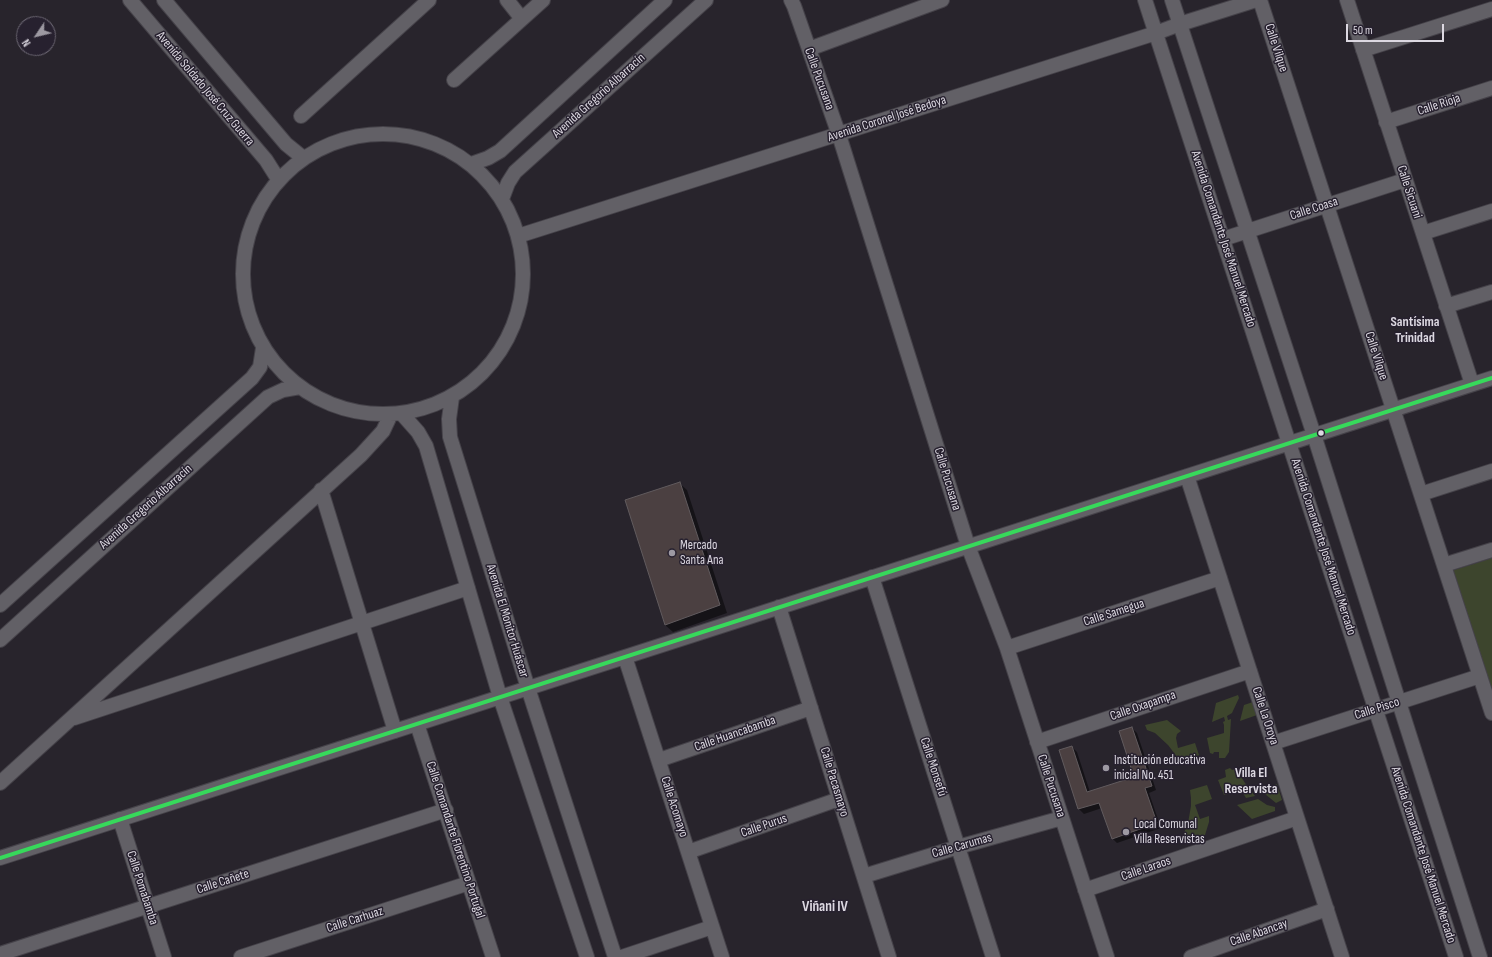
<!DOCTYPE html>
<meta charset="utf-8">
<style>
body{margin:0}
#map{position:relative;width:1492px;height:957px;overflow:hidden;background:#28242c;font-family:"Sofia Sans Condensed",sans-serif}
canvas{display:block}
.north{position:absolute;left:16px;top:16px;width:40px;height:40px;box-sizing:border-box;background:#27212f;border:1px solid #6f6a76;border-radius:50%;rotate:235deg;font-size:11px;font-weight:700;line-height:16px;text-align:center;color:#dcd8e1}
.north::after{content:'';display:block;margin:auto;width:14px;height:18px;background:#9d99a2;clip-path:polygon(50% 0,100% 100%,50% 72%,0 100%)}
.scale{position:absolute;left:1346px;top:24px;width:98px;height:18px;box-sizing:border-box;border:2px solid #dcd8e1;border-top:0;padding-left:5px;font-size:12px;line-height:14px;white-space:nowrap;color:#dcd8e1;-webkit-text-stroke:3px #27212f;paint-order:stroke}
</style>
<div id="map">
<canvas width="1492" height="957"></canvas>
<div class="north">N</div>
<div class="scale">50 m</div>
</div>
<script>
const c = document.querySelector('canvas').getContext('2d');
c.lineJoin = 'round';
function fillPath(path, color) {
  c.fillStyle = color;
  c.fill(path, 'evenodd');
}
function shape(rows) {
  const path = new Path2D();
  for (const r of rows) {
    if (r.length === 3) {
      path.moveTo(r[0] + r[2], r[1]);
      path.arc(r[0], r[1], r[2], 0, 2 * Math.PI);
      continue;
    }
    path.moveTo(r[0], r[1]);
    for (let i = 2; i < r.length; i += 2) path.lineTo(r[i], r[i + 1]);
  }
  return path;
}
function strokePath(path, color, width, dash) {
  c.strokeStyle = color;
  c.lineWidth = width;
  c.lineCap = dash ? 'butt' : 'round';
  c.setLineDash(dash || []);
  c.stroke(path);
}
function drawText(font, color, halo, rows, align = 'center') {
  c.font = font + ' "Sofia Sans Condensed",sans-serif';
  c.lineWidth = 3;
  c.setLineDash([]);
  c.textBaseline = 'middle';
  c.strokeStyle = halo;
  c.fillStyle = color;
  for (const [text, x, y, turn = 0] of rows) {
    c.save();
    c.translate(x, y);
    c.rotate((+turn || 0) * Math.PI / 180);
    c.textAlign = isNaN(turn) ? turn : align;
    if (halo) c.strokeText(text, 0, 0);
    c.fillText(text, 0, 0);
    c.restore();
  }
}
fillPath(shape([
 [1492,558,1492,696,1451,571],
 [1238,695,1239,698,1232,713,1227,716,1228,720,1231,719,1229,752,1225,758,1219,758,1219,752,1214,752,1213,754,1210,753,1207,738,1224,733,1224,725,1223,722,1225,721,1224,717,1212,722,1216,703],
 [1253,702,1257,715,1240,721,1244,705],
 [1167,720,1181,731,1177,734,1176,738,1178,748,1195,743,1199,755,1194,759,1181,762,1168,745,1155,733,1147,730,1145,725],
 [1230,768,1232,770,1236,769,1245,783,1255,796,1246,798,1241,790,1224,795,1218,780,1226,777,1225,770],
 [1277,784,1282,800,1276,803,1260,790],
 [1207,785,1212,799,1195,805,1200,819,1209,816,1209,822,1205,835,1184,842,1182,838,1188,823,1191,806,1191,798,1190,790],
 [1258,799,1267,805,1275,807,1275,811,1252,819,1237,805]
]), '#3d452d');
fillPath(shape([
 [679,483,687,490,727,613,673,632,665,625],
 [1132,728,1137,733,1156,790,1149,793,1161,828,1117,843,1112,838,1102,808,1084,814,1079,809,1060,751,1072,747,1077,752,1090,792,1135,777]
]), '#0007');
const building = shape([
 [680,482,720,605,665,625,625,500,680,482],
 [1132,727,1152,786,1145,788,1157,823,1112,839,1099,803,1078,809,1059,750,1072,746,1087,792,1134,777,1119,731,1132,727]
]);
fillPath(building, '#4b4041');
strokePath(building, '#615b5e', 1);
const minor = shape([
 [130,0,266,160,278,179],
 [164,0,286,144,302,157],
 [507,0,522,19],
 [791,0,794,6,839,135,968,546,1007,648,1107,957],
 [1145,0,1456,957],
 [1172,0,1314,435,1480,957],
 [1260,0,1492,713],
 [1347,0,1472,384],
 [809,49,942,0],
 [1363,50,1492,9],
 [454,80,543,0],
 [301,116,429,0],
 [1386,122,1492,88],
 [383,274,140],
 [471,164,488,158,500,151,665,0],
 [502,199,508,183,515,172,706,0],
 [1423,233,1492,211],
 [518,236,1156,33,1180,24,1256,0],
 [1223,239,1405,180],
 [1446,306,1492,292],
 [452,397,449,419,450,437,528,688,615,957],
 [402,414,418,432,426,446,500,697,587,957],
 [1187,476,1342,957],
 [321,490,395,731],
 [1421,494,1492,471],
 [1444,565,1492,550],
 [872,577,993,957],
 [0,605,252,378,260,367,263,348],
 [779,607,889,957],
 [0,640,268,397,283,390,300,387],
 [1007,648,1220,578],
 [625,657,722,957],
 [74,718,468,588],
 [417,724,493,957],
 [1037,742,1250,671],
 [1273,743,1480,676],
 [659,760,811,708],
 [0,783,361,455,383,431,391,414],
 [120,819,164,957],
 [688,852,839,799],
 [0,858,1492,378],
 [864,876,958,847,1062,818],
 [1085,890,1297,818],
 [0,954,446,810],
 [241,957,469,883],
 [622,957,712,927],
 [1191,957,1327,909]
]);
strokePath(minor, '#454249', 16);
strokePath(minor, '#626066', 14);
strokePath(shape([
 [0,858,1492,378]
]), '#37d95b', 4);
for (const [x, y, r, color] of [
 [1321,433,3.5,"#dcd8e1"],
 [672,553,4,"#9d99a2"],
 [1106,768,4,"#9d99a2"],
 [1126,832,4,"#9d99a2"]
]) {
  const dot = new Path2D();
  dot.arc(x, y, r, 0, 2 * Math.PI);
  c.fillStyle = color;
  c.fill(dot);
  strokePath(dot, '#27212f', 1.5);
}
drawText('13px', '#dcd8e1', '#27212f', [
 ["Calle Vilque",1276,48,72],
 ["Calle Pucusana",819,79,70],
 ["Avenida Soldado José Cruz Guerra",205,89,50],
 ["Avenida Gregorio Albarracín",599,96,-42],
 ["Calle Rioja",1439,105,-18],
 ["Avenida Coronel José Bedoya",887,119,-18],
 ["Calle Sicuani",1409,192,72],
 ["Calle Coasa",1314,209,-18],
 ["Avenida Comandante José Manuel Mercado",1223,239,72],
 ["Calle Vilque",1376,356,72],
 ["Calle Pucusana",947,479,73],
 ["Avenida Gregorio Albarracín",146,507,-42],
 ["Avenida Comandante José Manuel Mercado",1323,547,72],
 ["Calle Samegua",1114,613,-18],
 ["Avenida El Monitor Huáscar",507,621,73],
 ["Calle Oxapampa",1143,706,-19],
 ["Calle Pisco",1377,709,-18],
 ["Calle La Oroya",1265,716,72],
 ["Calle Huancabamba",735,734,-19],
 ["Calle Monsefú",933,767,72],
 ["Calle Pacasmayo",834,782,73],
 ["Calle Pucusana",1051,786,72],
 ["Calle Acomayo",674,807,72],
 ["Calle Purus",764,826,-19],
 ["Calle Comandante Florentino Portugal",455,840,72],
 ["Calle Carumas",962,846,-16],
 ["Avenida Comandante José Manuel Mercado",1423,855,72],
 ["Calle Laraos",1146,869,-19],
 ["Calle Cañete",223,882,-18],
 ["Calle Pomabamba",142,888,72],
 ["Calle Carhuaz",355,920,-18],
 ["Calle Abancay",1259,933,-19]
]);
drawText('13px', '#dcd8e1', '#27212f', [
 ["Mercado",680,546],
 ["Santa Ana",680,561],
 ["Institución educativa",1114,761],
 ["inicial No. 451",1114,776],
 ["Local Comunal",1134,825],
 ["Villa Reservistas",1134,840]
], 'left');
drawText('bold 14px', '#dcd8e1', '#27212f', [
 ["Santísima",1415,322],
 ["Trinidad",1415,338],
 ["Villa El",1251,773],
 ["Reservista",1251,789]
]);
drawText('bold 15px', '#dcd8e1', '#27212f', [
 ["Viñani IV",825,907]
]);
</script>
